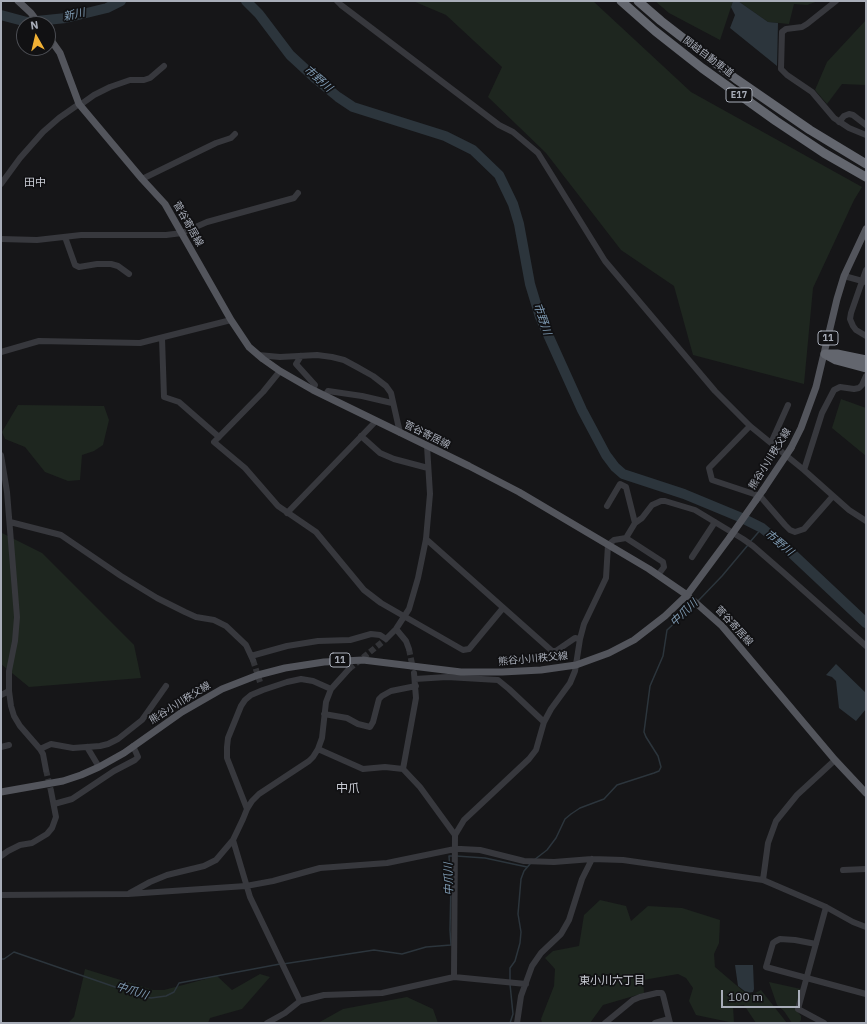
<!DOCTYPE html>
<meta charset="utf-8">
<style>
body{margin:0}
#map{position:relative;width:867px;height:1024px;overflow:hidden;background:#161618;font-family:"IBM Plex Sans",sans-serif}
canvas{display:block}
.frame{position:absolute;inset:0;border:2px solid #a8adb8;pointer-events:none}
.north{position:absolute;left:16px;top:16px;width:40px;height:40px;box-sizing:border-box;background:#111113;border:1px solid #4d4f55;border-radius:50%;rotate:352deg;font-size:11px;font-weight:700;line-height:16px;text-align:center;color:#a8adb8}
.north::after{content:'';display:block;margin:auto;width:14px;height:18px;background:#f2b134;clip-path:polygon(50% 0,100% 100%,50% 72%,0 100%)}
.scale{position:absolute;left:721px;top:990px;width:79px;height:18px;box-sizing:border-box;border:2px solid #a8adb8;border-top:0;padding-left:5px;font-size:12px;line-height:14px;white-space:nowrap;color:#a8adb8;-webkit-text-stroke:3px #111113;paint-order:stroke}
</style>
<div id="map">
<canvas width="867" height="1024"></canvas>
<div class="frame"></div>
<div class="north">N</div>
<div class="scale">100 m</div>
</div>
<script>
const c = document.querySelector('canvas').getContext('2d');
c.lineJoin = 'round';
function fillPath(path, color) {
  c.fillStyle = color;
  c.fill(path, 'evenodd');
}
function shape(rows) {
  const path = new Path2D();
  for (const r of rows) {
    path.moveTo(r[0], r[1]);
    for (let i = 2; i < r.length; i += 2) path.lineTo(r[i], r[i + 1]);
  }
  return path;
}
function strokePath(path, color, width, dash) {
  c.strokeStyle = color;
  c.lineWidth = width;
  c.lineCap = dash ? 'butt' : 'round';
  c.setLineDash(dash || []);
  c.stroke(path);
}
function drawText(font, color, halo, rows, align = 'center') {
  c.font = font + ' "IBM Plex Sans","Noto Sans JP",sans-serif';
  c.lineWidth = 3.5;
  c.setLineDash([]);
  c.textBaseline = 'middle';
  c.strokeStyle = halo;
  c.fillStyle = color;
  for (const [text, x, y, turn = 0] of rows) {
    c.save();
    c.translate(x, y);
    c.rotate((+turn || 0) * Math.PI / 180);
    c.textAlign = isNaN(turn) ? turn : align;
    if (halo) c.strokeText(text, 0, 0);
    c.fillText(text, 0, 0);
    c.restore();
  }
}
fillPath(shape([
 [413,1,593,1,691,92,862,187,854,200,813,288,804,384,693,355,674,286,621,250,546,153,488,97,502,67,446,15],
 [655,1,733,1,720,40,669,13],
 [738,1,818,1,807,5,794,4,789,24,768,22],
 [866,20,866,85,842,84,827,104,815,90,827,62],
 [841,399,866,408,866,456,832,428],
 [18,405,104,406,109,420,103,445,94,451,82,455,80,480,68,481,45,472,25,447,5,439,2,432],
 [1,533,2,533,42,553,134,645,141,678,29,687,1,664],
 [600,900,626,906,631,921,648,906,682,908,720,920,719,943,714,954,715,967,749,996,761,990,787,1023,756,1023,744,1005,733,1006,734,1023,696,1015,689,1001,693,988,686,978,678,974,643,980,644,993,603,1005,590,1023,542,1023,541,1019,554,986,555,969,545,958,553,951,579,946,584,915],
 [85,969,153,990,164,990,217,976,232,990,260,974,270,977,242,1009,210,1018,208,1023,68,1023,74,1017,82,983],
 [769,982,801,989,796,1010,801,1016,801,1020,799,1023,792,1023,784,1011,777,1005],
 [407,997,433,1009,438,1023,318,1023,343,1009]
]), '#1e261f');
fillPath(shape([
 [733,1,738,1,768,22,778,23,777,66,730,28,735,15,731,7],
 [836,664,866,693,866,709,856,721,839,708,836,681,832,677,826,675],
 [735,965,753,965,754,989,753,992,747,993,738,986]
]), '#2c353c');
strokePath(shape([
 [750,542,762,528],
 [698,601,722,576,748,545],
 [456,856,485,858,527,867],
 [534,860,547,850,556,838,565,819,571,814,580,808,604,799,617,785,654,773,659,771,661,767,658,756,646,737,644,732,650,686,663,656,667,630,694,605],
 [1,959,4,959,14,952,141,996,151,998,166,996,174,992,179,983,280,964],
 [283,964,374,950,402,954,426,947,451,945,450,930,451,883,449,856,452,856],
 [510,980,510,968,515,961,520,943,521,932,518,914,521,879,524,871,530,864],
 [510,1023,513,1014,510,984]
]), '#2c353c', 1.5);
strokePath(shape([
 [246,1,259,14,290,55,316,79,338,97,353,107,445,136,473,150,499,175,513,204,519,224,530,284,540,317,582,410,606,455,615,467,623,474,684,494,742,518,762,528,784,546,866,623],
 [1,15,27,22,66,18,107,8,121,1]
]), '#2c353c', 10);
strokePath(shape([
 [409,649,413,669],
 [253,660,260,682],
 [349,669,386,639],
 [46,770,51,791]
]), '#333438', 6, [6, 3]);
strokePath(shape([
 [337,1,341,5,499,125,513,132,538,153,605,261,715,391,750,426,804,470,849,510,866,521],
 [836,1,807,24,802,27,786,29,782,32,781,69,787,75,812,92,834,118,849,128,866,135],
 [80,105,94,95,110,87,130,80,144,80,150,78,164,66],
 [839,122,844,116,849,114,853,115,866,125],
 [142,179,216,143,231,138,235,134],
 [1,184,20,158,43,132,59,118,79,104],
 [65,237,75,265,79,267,97,264,111,264,118,266,129,274],
 [1,239,37,240,81,235,166,235,182,233,207,222,294,198,298,193],
 [866,270,851,313,850,319,853,326,856,330,866,336],
 [844,276,866,282],
 [162,338,164,397,179,402,219,437],
 [1,352,39,341,140,343,231,320],
 [258,355,280,357,317,355,332,357,344,360,357,367,373,376,386,386,391,393,400,433],
 [301,356,296,364,315,385,313,390],
 [280,371,263,392,214,442,245,468,278,506,316,532,364,590,381,603,463,650,469,649,503,608],
 [325,396,328,391,362,396,392,403],
 [750,426,709,468,712,480,760,496,785,525,790,530,795,532,804,529,833,496],
 [361,436,380,453,394,459,428,468],
 [771,443,788,405],
 [1,455,7,492,17,617,15,641,9,671,9,691,11,706,14,716,20,726,40,749,43,754,46,770],
 [804,470,822,413,834,390,840,387,854,389,859,388,862,385,866,376],
 [607,506,620,484,626,487,635,523],
 [287,513,376,421],
 [10,522,61,535,121,576,157,598,185,612,196,617,214,620,226,626,246,645,253,660],
 [626,538,663,562,664,567,658,575],
 [426,539,552,651,556,651,575,638,580,639],
 [692,557,715,522],
 [396,629,406,641,409,649],
 [251,656,287,646,318,641,350,640,371,634,380,635,386,639,396,629,409,609,418,578,426,539,430,494,427,446],
 [415,679,447,677,498,680,509,689,544,722],
 [1,695,9,691],
 [324,714,347,718,358,724,370,727,373,722,379,699,382,696,391,691,416,686],
 [1,747,9,745],
 [87,747,99,767],
 [40,749,51,744,73,748,100,746,108,744,118,739,142,720,166,686],
 [318,749,363,769,385,767,403,769,420,787,455,835],
 [403,769,416,698,414,673],
 [54,804,72,799,114,771,135,760,138,757,133,746],
 [247,809,227,758,227,747,228,738,241,706,245,700,251,695,263,690,287,682,301,679,313,681,331,689],
 [233,840,250,897,300,1001],
 [1,856,8,851,20,845,32,843,47,834,52,828,56,817,51,791],
 [843,870,866,869],
 [763,880,768,843,776,821,797,795,835,760],
 [130,893,150,882,167,875,204,866,216,860,233,840,243,819,247,809,252,801,259,794,309,761,313,757,318,749,322,738,326,702,331,689,349,669],
 [1,895,128,894,246,886,273,881,320,868,387,863,455,849,461,849,480,850,524,861,554,862,592,859,623,860,763,880,826,907,853,922,866,927],
 [816,944,795,940,780,939,776,941,773,943,766,967,866,994],
 [454,977,455,835,464,820,529,759,536,750,544,722,551,709,570,683,575,671,580,639,584,624,606,578,608,545,614,540,626,538,635,523,642,518,652,505,661,501,665,501,695,510,743,539,753,546,784,573,866,646],
 [267,1023,285,1013,300,1001,324,995,382,993,454,977,526,984],
 [517,1023,521,996,532,966,541,953,561,934,569,920,582,879,592,859],
 [605,1023,633,1000,640,997,657,993,662,993,663,995,670,1023],
 [655,1023,669,1019],
 [824,1023,798,1009,826,907]
]), '#37383d', 6);
strokePath(shape([
 [18,1,31,13,39,24],
 [48,36,60,53,79,104,142,179,165,204,231,320,249,347,263,359,280,371,313,390,469,466,519,492,649,569,687,595,722,626,835,760,866,793],
 [791,448,801,428,816,387,837,299,844,276,866,229],
 [756,500,763,490],
 [1,792,63,781,81,775,99,767,124,753,182,712,222,689,258,675,285,668,324,662,363,660,461,672,502,672,541,670,576,665,609,653,634,640,665,616,687,595,730,537]
]), '#53555c', 7);
strokePath(shape([
 [621,1,655,31,702,68,776,121,824,153,866,177],
 [638,1,661,21,736,79,810,130,866,164],
 [825,354,836,360,866,368],
 [825,354,837,354,866,360]
]), '#63666e', 9);
strokePath(shape([
 [763,490,791,448],
 [730,537,756,500]
]), '#53555c', 7);
for (const [x, y, w] of [
 [739,95,26],
 [828,338,20],
 [340,660,20]
]) {
  const box = new Path2D();
  box.roundRect(x - w / 2, y - 7, w, 14, 3);
  c.fillStyle = '#111113';
  c.fill(box);
  strokePath(box, '#a8adb8', 1);
}
drawText('bold 9px', '#a8adb8', null, [
 ["E17",739,95],
 ["11",828,338],
 ["11",340,660]
]);
drawText('10px', '#a8adb8', '#111113', [
 ["関越自動車道",708,57,37],
 ["菅谷寄居線",188,224,60],
 ["菅谷寄居線",427,435,26],
 ["熊谷小川秩父線",770,459,-58],
 ["菅谷寄居線",734,626,47],
 ["熊谷小川秩父線",533,659,-5],
 ["熊谷小川秩父線",180,703,-32]
]);
drawText('italic 11px', '#7f9bb3', '#111113', [
 ["新川",74,15,-12],
 ["市野川",318,79,41],
 ["市野川",542,319,71],
 ["市野川",779,543,40],
 ["中爪川",684,613,-44],
 ["中爪川",449,879,-91],
 ["中爪川",132,991,18]
]);
drawText('11px', '#c9ccd4', '#111113', [
 ["田中",35,183],
 ["東小川六丁目",612,981]
]);
drawText('12px', '#c9ccd4', '#111113', [
 ["中爪",348,789]
]);
</script>
